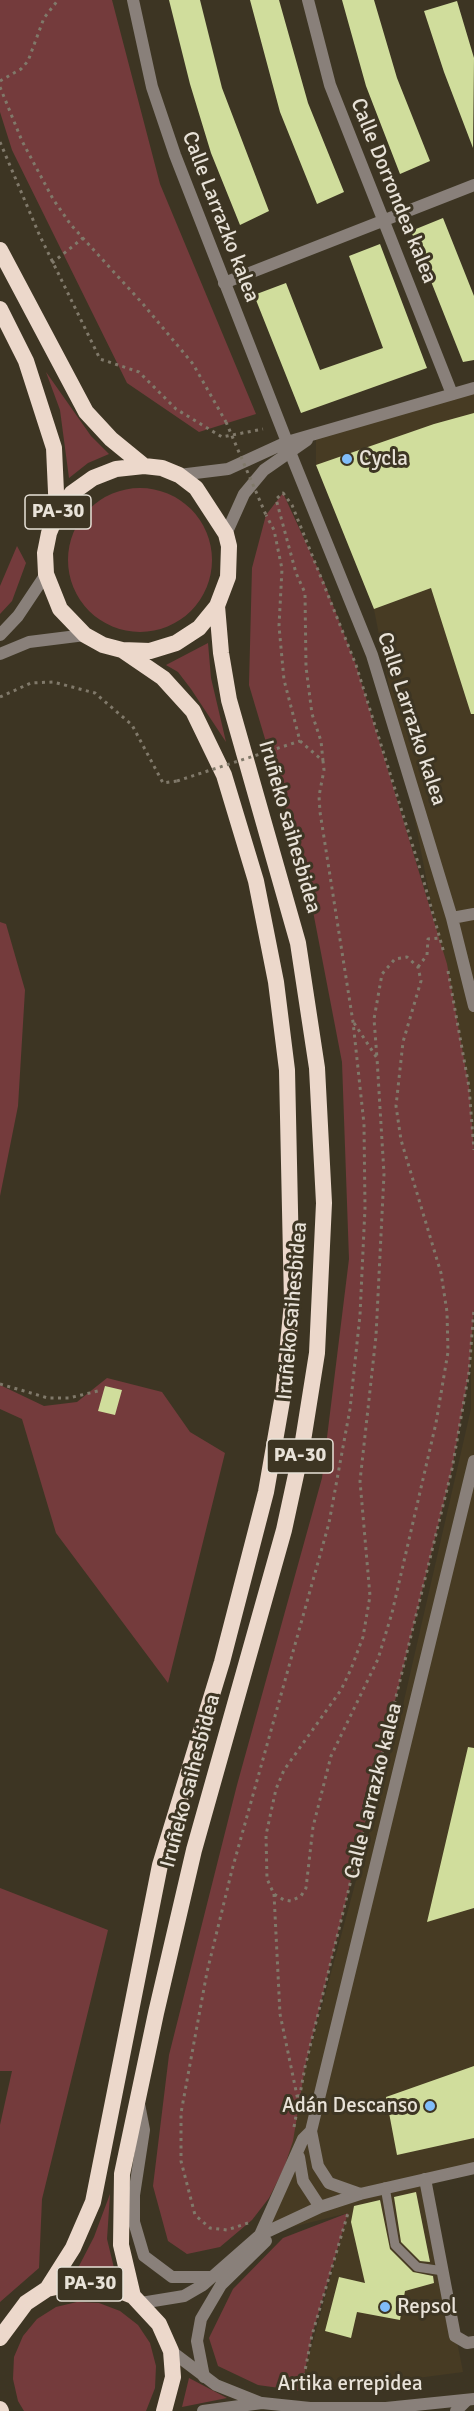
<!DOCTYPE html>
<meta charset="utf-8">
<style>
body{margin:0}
canvas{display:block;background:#3d3523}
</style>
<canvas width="474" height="2411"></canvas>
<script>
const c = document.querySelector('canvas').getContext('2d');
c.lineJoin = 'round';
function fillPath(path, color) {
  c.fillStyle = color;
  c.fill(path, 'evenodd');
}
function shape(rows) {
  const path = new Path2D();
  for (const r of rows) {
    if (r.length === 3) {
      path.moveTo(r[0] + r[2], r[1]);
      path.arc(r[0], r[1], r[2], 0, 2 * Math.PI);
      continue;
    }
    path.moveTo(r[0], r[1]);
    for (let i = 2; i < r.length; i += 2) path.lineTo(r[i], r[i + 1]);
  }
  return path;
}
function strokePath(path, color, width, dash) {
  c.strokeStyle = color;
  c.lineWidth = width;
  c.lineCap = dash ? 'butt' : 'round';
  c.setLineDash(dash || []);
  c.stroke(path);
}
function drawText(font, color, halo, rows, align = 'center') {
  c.font = font + ' Signika,sans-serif';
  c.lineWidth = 6;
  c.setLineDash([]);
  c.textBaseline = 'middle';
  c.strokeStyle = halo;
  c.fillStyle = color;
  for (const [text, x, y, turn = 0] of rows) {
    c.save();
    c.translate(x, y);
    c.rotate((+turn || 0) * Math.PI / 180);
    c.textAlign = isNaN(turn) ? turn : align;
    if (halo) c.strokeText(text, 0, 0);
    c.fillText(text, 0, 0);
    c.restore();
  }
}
fillPath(shape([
 [474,389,474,2168,425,2179,463,2372,341,2388,303,2378,348,2213,260,2235,400,1718,471,1409,471,1109,374,609,316,465,316,434]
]), '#473b23');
fillPath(shape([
 [0,0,112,0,160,184,256,414,199,432,127,383,12,150,0,112],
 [46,372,91,436,109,454,88,463,69,478,60,410],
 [140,560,72],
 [283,493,324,582,356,665,447,964,469,1087,474,1150,474,1309,469,1372,452,1469,305,2067,293,2141,284,2168,269,2198,252,2220,220,2247,187,2254,168,2241,153,2186,169,2055,237,1785,322,1478,349,1259,342,1062,307,880,249,685,252,568,266,515],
 [17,546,26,563,12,601,0,614,0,586],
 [208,643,211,678,226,742,191,689,178,672,166,665],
 [0,922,6,924,25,990,18,1106,0,1196],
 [107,1378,162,1392,190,1432,225,1453,168,1683,56,1533,22,1419,0,1409,0,1385,44,1406,77,1402],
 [0,1888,108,1930,42,2199,39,2268,0,2302,0,2125,12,2071,0,2071],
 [110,2194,107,2239,115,2272,78,2268,94,2237],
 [348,2213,312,2335,301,2391,258,2385,218,2366,209,2338,233,2289,283,2238],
 [77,2302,99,2303,120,2311,138,2325,150,2343,156,2366,155,2388,146,2411,24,2411,18,2401,13,2379,14,2357,23,2336,37,2319,56,2307],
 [189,2378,227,2398,182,2407]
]), '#743b3c');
fillPath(shape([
 [169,0,200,0,222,88,269,211,240,225,211,153,190,84],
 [250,0,279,0,308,103,344,192,317,204,280,112],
 [342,0,374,0,397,78,430,161,400,174,366,86],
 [457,1,474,58,473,148,444,72,424,11],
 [443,218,474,296,474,360,463,362,411,231],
 [380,244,427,368,301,413,254,295,286,283,320,370,383,348,349,256],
 [474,413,474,714,471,714,431,588,374,609,316,465,434,424],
 [105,1386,122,1390,115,1415,98,1411],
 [468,1747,474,1748,474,1908,427,1922],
 [474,2066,474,2138,397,2155,386,2097],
 [416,2192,430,2262,420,2261,401,2242,394,2197],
 [380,2200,390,2249,413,2272,433,2276,434,2283,405,2291,400,2320,357,2312,351,2338,325,2331,339,2277,365,2283,351,2222,354,2206]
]), '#d0dd9c');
strokePath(shape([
 [0,81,21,69,28,61,44,18,58,0],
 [0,87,22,141,53,199,71,225,143,304,193,364,226,422],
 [0,142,39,234,100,359,139,372,176,409,222,437,263,429],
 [52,263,83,238],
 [0,697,31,683,53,682,95,693,132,725,163,783,177,781],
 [323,761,321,741,312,714,306,667,305,593,296,573,276,499,283,493,292,505,356,665,420,869],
 [422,875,444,953],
 [418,967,427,955,428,939,439,938],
 [448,971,469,1087,474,1150],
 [354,1023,377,1058,384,1174,376,1336,360,1481,370,1596,363,1637,351,1669,341,1690,284,1770,276,1789,266,1835,267,1879,274,1894,284,1900,291,1901,301,1896,306,1888,313,1827,331,1756,378,1659,392,1613,436,1423,448,1352,447,1312,441,1273,401,1140,396,1106,403,1042,421,981,418,967,407,957,395,959,382,974,374,1019,377,1058],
 [0,1384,48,1398,69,1398,98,1391],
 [274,1894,280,2014,300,2110],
 [294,2127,305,2067,452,1469,469,1372,474,1309],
 [248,2223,227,2230,210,2228,195,2215,181,2161,181,2113,207,1972,232,1870,329,1523,350,1409,360,1315,365,1208,364,1124,353,1022,320,812,319,796,324,770,323,761,300,741,284,680,279,626,282,569,274,530,266,515],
 [301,2391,312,2335,348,2213]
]), '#80796a', 3, [3, 4.5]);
strokePath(shape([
 [385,2187,395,2245,417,2267,443,2271]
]), '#89807a', 9);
strokePath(shape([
 [308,0,330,85,452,394],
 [224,283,474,185],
 [290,452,372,655,452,918,474,1006],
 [452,918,474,914],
 [139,2104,144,2130,134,2195,134,2222,144,2256,172,2277,212,2277],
 [299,2157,303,2181,320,2207],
 [425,2179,455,2336,467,2343,474,2342],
 [360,2194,329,2183,318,2166,311,2131,474,1461],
 [260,2235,303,2139,311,2131],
 [141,2303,184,2296,203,2285,260,2235,320,2207,360,2194,474,2168],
 [204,2377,197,2341,201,2319,221,2285,266,2241],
 [456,2411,466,2401]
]), '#89807a', 12);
strokePath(shape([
 [133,0,152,87,175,155,287,442],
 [179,475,228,469,287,442,474,388],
 [226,534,244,494,264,470,307,440],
 [0,635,18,616,46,574],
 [0,654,29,642,85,635],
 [171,2351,216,2385,261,2403],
 [203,2411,262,2403,310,2408,386,2408,474,2399]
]), '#89807a', 12);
strokePath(shape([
 [0,250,86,412,111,439,144,466],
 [0,309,26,361,54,448,57,514],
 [47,2289,73,2248,93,2202,160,1865,222,1662,266,1492,283,1395,292,1303,287,1070,276,982,256,881,224,775,193,711,163,678,122,650],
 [133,2296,121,2245,122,2174,156,2013,194,1850,284,1530,302,1447,317,1353,324,1203,317,1068,298,943,229,700,221,653,217,606,228,577,229,546,226,534,196,488,179,475,162,468,144,466,116,469,93,478,72,493,57,514,49,533,45,553,46,574,60,609,85,635,103,645,122,650,150,651,176,643,199,628,217,606],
 [0,2338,26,2303,47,2289,74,2283,103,2284,133,2296,159,2324,171,2351,173,2377,164,2411],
 [0,2409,1,2411]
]), '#ecd8cb', 16);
strokePath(shape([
 [226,422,266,515],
 [177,781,300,741]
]), '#80796a', 3, [3, 4.5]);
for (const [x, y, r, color] of [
 [347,459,6,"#80bdfa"],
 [430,2106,6,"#80bdfa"],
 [385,2307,6,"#80bdfa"]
]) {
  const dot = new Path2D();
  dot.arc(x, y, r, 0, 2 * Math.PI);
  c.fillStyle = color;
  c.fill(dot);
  strokePath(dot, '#3d3523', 2);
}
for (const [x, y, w] of [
 [58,512,66],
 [300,1456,66],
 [90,2284,66]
]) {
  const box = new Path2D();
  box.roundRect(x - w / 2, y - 17, w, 34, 4.5);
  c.fillStyle = '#3d3523';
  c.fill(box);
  strokePath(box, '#e8e2d8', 1.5);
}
drawText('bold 20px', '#e8e2d8', null, [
 ["PA-30",58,512],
 ["PA-30",300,1456],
 ["PA-30",90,2284]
]);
drawText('21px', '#e8e2d8', '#3d3523', [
 ["Calle Dorrondea kalea",393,191,68],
 ["Calle Larrazko kalea",220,217,69],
 ["Calle Larrazko kalea",411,719,72],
 ["Iruñeko saihesbidea",289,827,74],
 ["Iruñeko saihesbidea",293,1311,-85],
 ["Iruñeko saihesbidea",191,1781,-75],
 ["Calle Larrazko kalea",374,1791,-76],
 ["Artika errepidea",350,2384]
]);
drawText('21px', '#e8e2d8', '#3d3523', [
 ["Cycla",359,459],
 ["Adán Descanso",418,2106,"right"],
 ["Repsol",397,2307]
], 'left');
</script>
